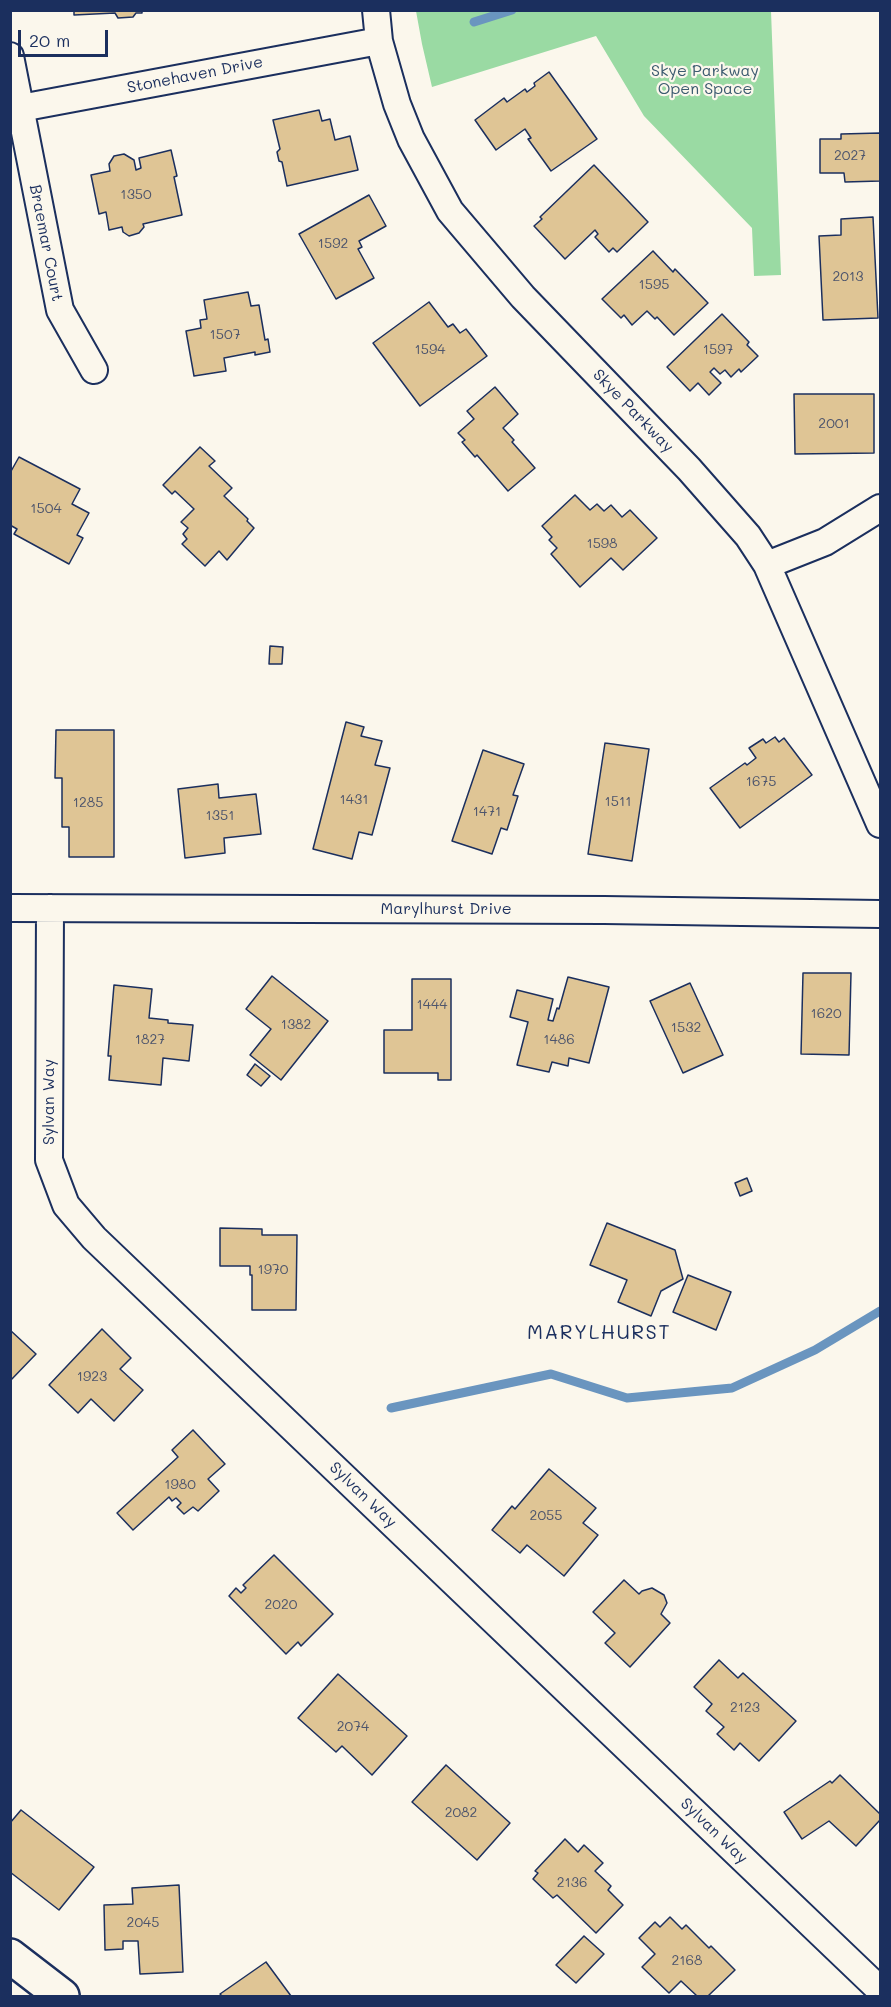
<!DOCTYPE html>
<style>
body{margin:0}
#map{position:relative;width:891px;height:2007px;overflow:hidden;background:#fbf7ec;font-family:Mali,sans-serif}
canvas{display:block}
.frame{position:absolute;inset:0;border:12px solid #1b2f5e;pointer-events:none}
.scale{position:absolute;left:18px;top:30px;width:90px;height:27px;box-sizing:border-box;border:3px solid #1b2f5e;border-top:0;padding-left:8px;font-size:18px;line-height:21px;white-space:nowrap;color:#1b2f5e;-webkit-text-stroke:4px #fbf7ec;paint-order:stroke}
</style>
<div id="map">
<canvas width="891" height="2007"></canvas>
<div class="frame"></div>
<div class="scale">20 m</div>
</div>
<script>
const c = document.querySelector('canvas').getContext('2d');
c.lineJoin = 'round';
function fillPath(path, color) {
  c.fillStyle = color;
  c.fill(path, 'evenodd');
}
function shape(rows) {
  const path = new Path2D();
  for (const r of rows) {
    path.moveTo(r[0], r[1]);
    for (let i = 2; i < r.length; i += 2) path.lineTo(r[i], r[i + 1]);
  }
  return path;
}
function strokePath(path, color, width, dash) {
  c.strokeStyle = color;
  c.lineWidth = width;
  c.lineCap = dash ? 'butt' : 'round';
  c.setLineDash(dash || []);
  c.stroke(path);
}
function drawText(font, color, halo, rows, align = 'center') {
  c.font = font + ' Mali,sans-serif';
  c.lineWidth = 4.5;
  c.setLineDash([]);
  c.textBaseline = 'middle';
  c.strokeStyle = halo;
  c.fillStyle = color;
  for (const [text, x, y, turn = 0] of rows) {
    c.save();
    c.translate(x, y);
    c.rotate((+turn || 0) * Math.PI / 180);
    c.textAlign = isNaN(turn) ? turn : align;
    if (halo) c.strokeText(text, 0, 0);
    c.fillText(text, 0, 0);
    c.restore();
  }
}
fillPath(shape([
 [416,11,771,11,781,275,754,276,752,228,644,116,596,36,432,87,422,44]
]), '#9adaa3');
strokePath(shape([
 [474,22,512,10],
 [391,1408,551,1374,627,1398,732,1388,815,1350,880,1311]
]), '#6a95bf', 9);
const building = shape([
 [74,10,142,10,142,13,136,13,133,17,118,18,115,13,74,15,74,10],
 [549,72,597,139,551,171,528,139,531,138,525,129,496,150,475,120,504,98,507,102,525,89,527,92,535,86,534,83,549,72],
 [319,110,322,121,330,119,335,140,350,136,358,170,287,186,282,162,279,161,277,152,280,149,273,120,319,110],
 [880,133,880,181,845,182,844,173,820,173,820,139,841,139,841,134,880,133],
 [171,150,177,176,174,177,182,215,143,224,144,227,139,233,129,236,123,232,122,227,109,230,106,212,99,214,91,175,110,171,109,164,114,156,124,154,134,160,136,170,141,168,139,158,171,150],
 [594,165,648,222,617,252,613,248,609,252,595,237,598,234,595,230,565,259,534,226,542,219,540,217,594,165],
 [369,195,386,226,359,241,362,247,358,249,374,278,336,299,299,234,369,195],
 [873,217,878,318,823,320,819,236,841,235,841,219,873,217],
 [653,251,673,272,675,269,708,303,674,335,657,317,655,319,647,311,632,325,624,315,621,318,602,299,653,251],
 [248,292,251,306,259,305,265,340,268,339,270,352,255,355,255,352,224,358,226,371,194,376,186,331,201,328,200,320,207,319,204,300,248,292],
 [429,302,448,327,453,324,460,333,466,329,487,356,420,406,373,343,429,302],
 [722,314,749,342,747,345,758,356,741,372,739,369,731,377,725,370,720,374,714,368,710,372,721,383,709,395,698,383,690,391,667,367,722,314],
 [495,387,518,414,503,428,514,440,512,442,535,468,508,491,477,455,475,457,462,442,465,440,458,433,474,419,467,411,495,387],
 [794,394,874,394,874,453,795,454,794,394],
 [200,447,215,461,209,466,232,488,224,496,248,519,247,521,254,528,227,560,219,551,205,566,182,544,187,539,183,534,188,528,181,522,194,509,175,491,172,494,163,485,200,447],
 [19,457,80,489,72,504,89,513,77,535,83,538,69,564,14,534,17,529,10,525,10,473,19,457],
 [575,495,590,510,597,504,604,511,611,505,622,517,630,510,657,538,623,570,611,558,580,587,551,554,557,548,549,540,552,537,542,526,575,495],
 [270,646,283,647,282,664,269,664,270,646],
 [346,722,364,727,361,736,382,741,375,765,390,768,372,835,359,832,352,859,313,849,346,722],
 [56,730,114,730,114,857,69,857,69,827,62,827,62,778,55,778,56,730],
 [775,737,779,742,784,738,812,775,740,828,710,788,745,763,747,765,756,758,749,748,763,739,766,743,775,737],
 [605,743,649,749,632,861,588,854,605,743],
 [483,750,524,764,513,795,518,796,507,830,501,828,492,854,452,841,483,750],
 [218,784,219,798,256,794,261,834,224,838,225,853,185,858,178,789,218,784],
 [803,973,851,973,849,1055,801,1054,803,973],
 [272,976,328,1021,281,1080,250,1055,271,1029,246,1009,272,976],
 [568,977,609,987,589,1063,569,1058,568,1066,552,1062,549,1072,517,1065,528,1022,510,1017,517,990,553,999,548,1020,553,1021,557,1008,559,1009,568,977],
 [412,979,451,979,451,1080,438,1080,438,1073,384,1073,384,1030,412,1030,412,979],
 [690,983,723,1055,683,1073,650,1001,690,983],
 [114,985,152,989,149,1018,168,1020,168,1023,193,1025,189,1061,163,1058,161,1085,109,1080,111,1056,108,1056,114,985],
 [255,1064,270,1076,261,1086,247,1075,255,1064],
 [747,1178,752,1191,740,1196,735,1183,747,1178],
 [607,1223,675,1250,683,1279,661,1291,651,1316,618,1302,627,1280,590,1265,607,1223],
 [220,1228,262,1229,262,1235,297,1235,296,1310,252,1310,252,1275,250,1275,250,1266,220,1266,220,1228],
 [688,1275,731,1292,716,1330,673,1312,688,1275],
 [102,1329,131,1358,120,1369,143,1390,114,1421,91,1399,78,1413,49,1385,102,1329],
 [10,1330,36,1354,10,1381,10,1330],
 [193,1430,225,1464,208,1479,219,1491,198,1511,193,1507,184,1514,177,1507,181,1503,176,1498,172,1501,169,1497,133,1530,117,1513,178,1457,172,1450,193,1430],
 [549,1469,596,1508,583,1523,598,1535,564,1576,527,1545,520,1553,492,1530,512,1506,515,1509,549,1469],
 [274,1555,333,1614,301,1646,298,1642,286,1654,229,1596,236,1588,241,1593,246,1588,243,1585,274,1555],
 [624,1580,639,1594,642,1591,652,1588,664,1595,667,1603,661,1614,670,1623,630,1667,605,1643,615,1633,593,1612,624,1580],
 [719,1660,738,1678,743,1673,796,1721,759,1761,740,1743,734,1750,717,1734,724,1727,706,1711,712,1704,694,1687,719,1660],
 [338,1674,407,1736,372,1775,342,1746,336,1752,298,1718,338,1674],
 [446,1765,510,1823,477,1860,412,1802,446,1765],
 [840,1775,880,1814,880,1820,856,1846,829,1821,802,1839,784,1812,830,1781,832,1783,840,1775],
 [21,1810,94,1867,59,1910,10,1872,10,1823,21,1810],
 [565,1839,578,1852,584,1845,603,1863,595,1871,611,1886,608,1890,623,1905,596,1933,557,1895,553,1898,533,1879,538,1873,535,1871,565,1839],
 [179,1885,183,1972,140,1974,138,1941,123,1941,123,1949,105,1950,104,1905,133,1904,132,1888,179,1885],
 [670,1917,682,1929,686,1925,709,1948,711,1946,735,1970,708,1996,697,1996,681,1981,669,1993,642,1967,655,1954,639,1938,655,1922,660,1927,670,1917],
 [584,1936,604,1954,576,1983,556,1965,584,1936],
 [266,1962,291,1996,222,1996,220,1994,266,1962]
]);
fillPath(building, '#dfc595');
strokePath(building, '#1b2f5e', 1.5);
const street = shape([
 [376,10,379,41,397,104,411,139,450,211,523,297,689,469,748,536,767,565,880,824],
 [10,56,60,310,94,370],
 [10,110,379,41],
 [767,565,825,542,880,508],
 [10,908,604,910,880,914],
 [50,908,49,1160,66,1205,94,1238,880,1990]
]);
const secondary = shape([
 [10,1956,62,1996]
]);
strokePath(street, '#1b2f5e', 30);
strokePath(secondary, '#1b2f5e', 38);
strokePath(street, '#fbf7ec', 26);
strokePath(secondary, '#fbf7ec', 33);
drawText('14px', '#4c546c', null, [
 ["2027",850,156],
 ["1350",136,195],
 ["1592",333,244],
 ["2013",848,277],
 ["1595",654,285],
 ["1507",225,335],
 ["1594",430,350],
 ["1597",718,350],
 ["2001",834,424],
 ["1504",46,509],
 ["1598",602,544],
 ["1675",761,782],
 ["1431",354,800],
 ["1511",618,802],
 ["1285",88,803],
 ["1471",487,812],
 ["1351",220,816],
 ["1444",432,1005],
 ["1620",826,1014],
 ["1382",296,1025],
 ["1532",686,1028],
 ["1827",150,1040],
 ["1486",559,1040],
 ["1970",273,1270],
 ["1923",92,1377],
 ["1980",180,1485],
 ["2055",546,1516],
 ["2020",281,1605],
 ["2123",745,1708],
 ["2074",353,1727],
 ["2082",461,1813],
 ["2136",572,1883],
 ["2045",143,1923],
 ["2168",687,1961]
]);
drawText('16px', '#3b5a6f', '#fbf7ec', [
 ["Skye Parkway",705,71],
 ["Open Space",705,89]
]);
drawText('16px', '#1b2f5e', '#fbf7ec', [
 ["Stonehaven Drive",195,75,-11],
 ["Braemar Court",46,243,79],
 ["Skye Parkway",633,411,46],
 ["Marylhurst Drive",446,909],
 ["Sylvan Way",49,1102,-90],
 ["Sylvan Way",363,1495,44],
 ["Sylvan Way",714,1831,44]
]);
c.letterSpacing = '1.5px';
drawText('20px', '#1b2f5e', '#fbf7ec', [
 ["MARYLHURST",599,1333]
]);
c.letterSpacing = '0px';
</script>
